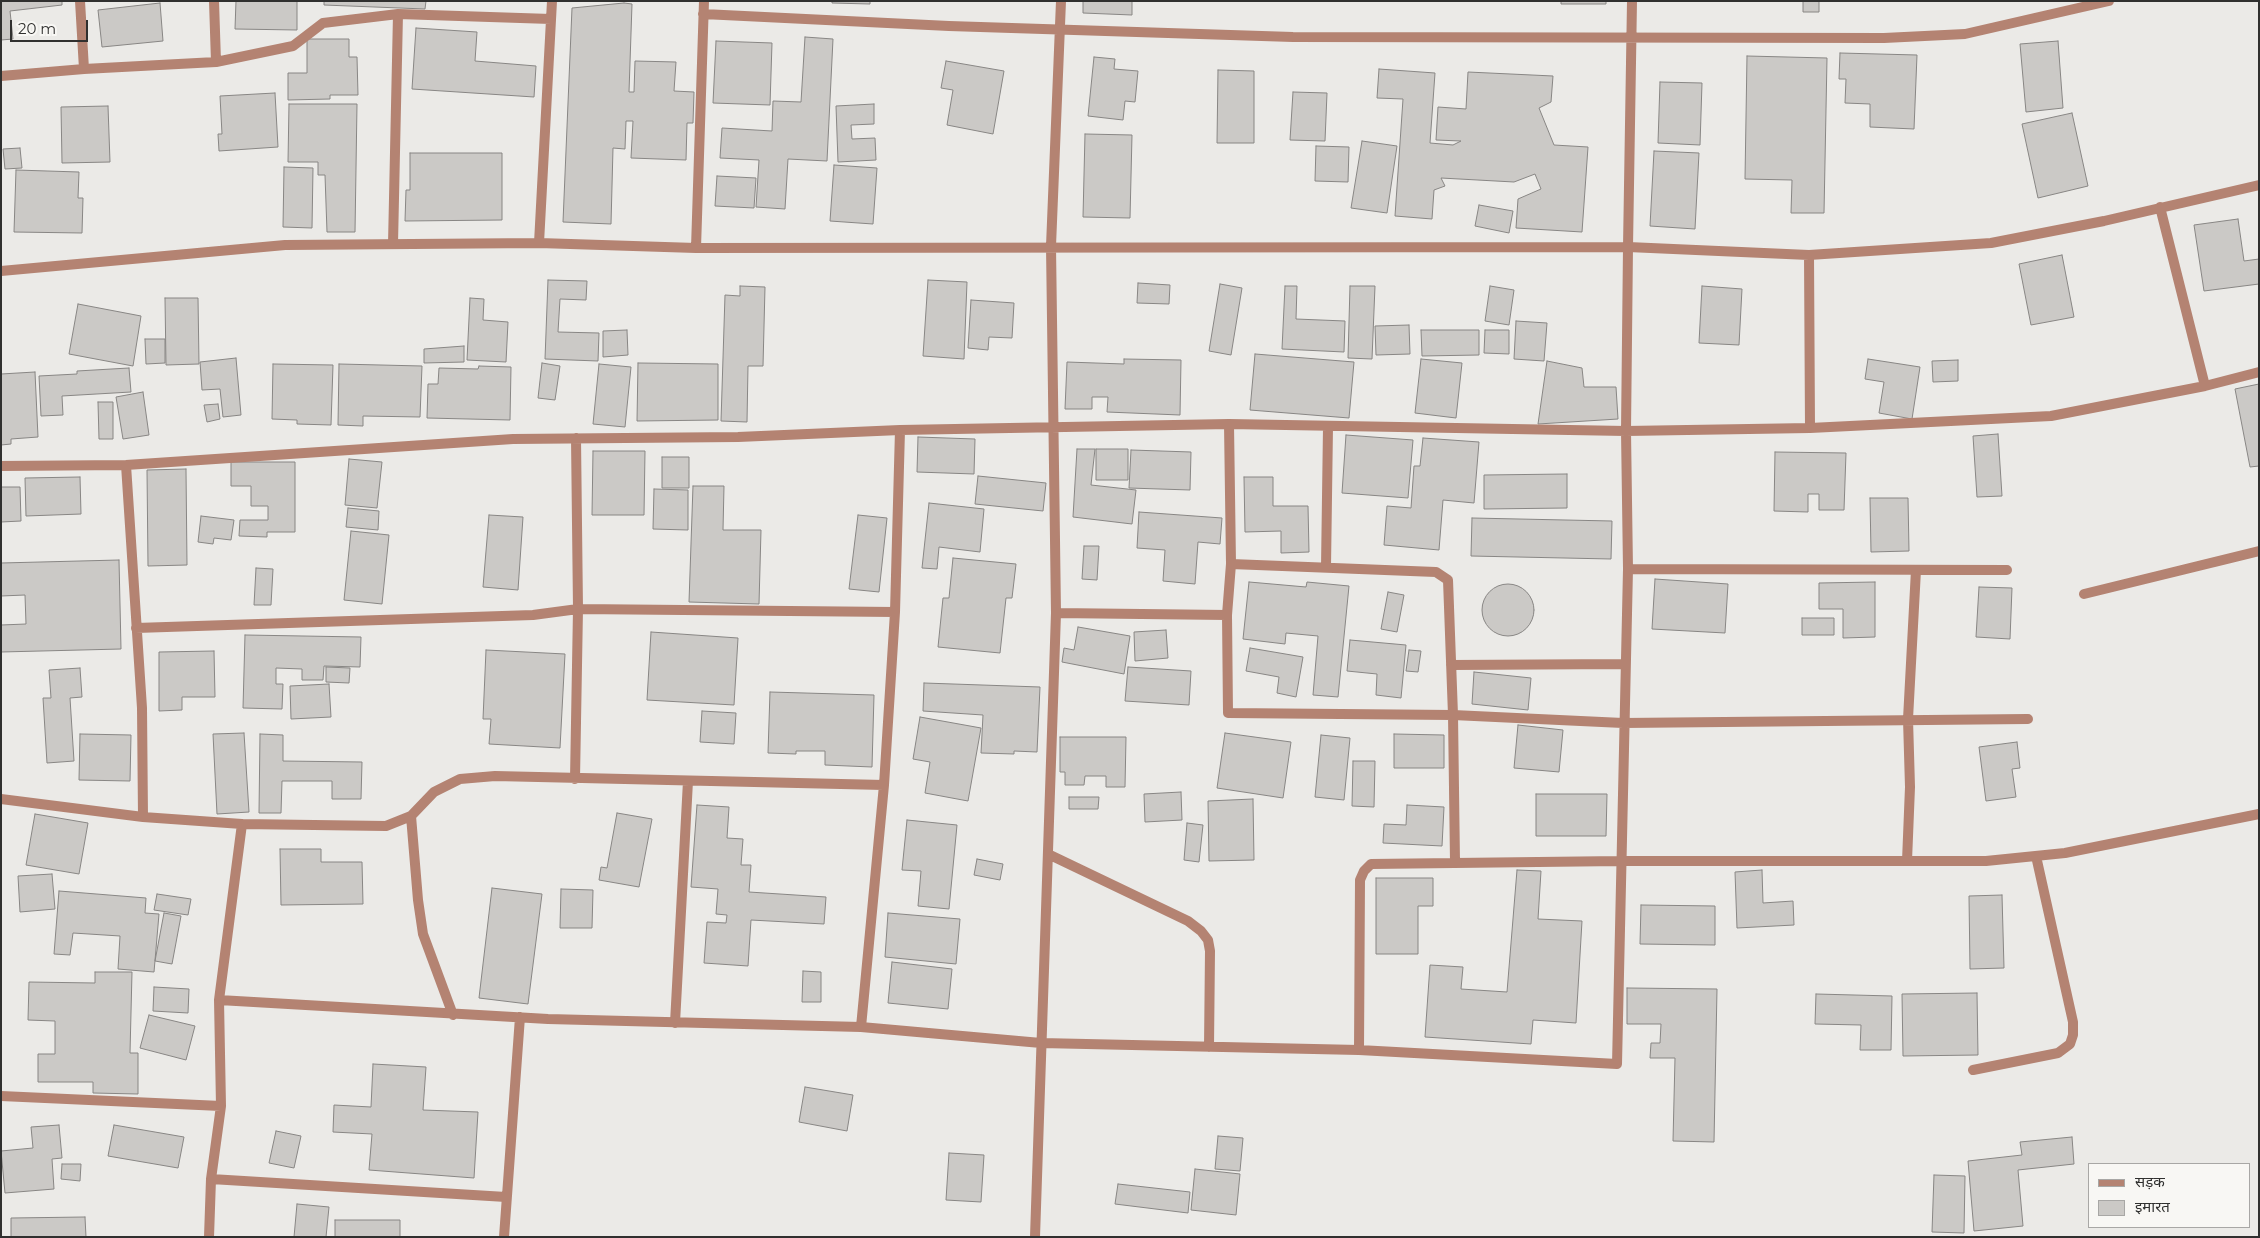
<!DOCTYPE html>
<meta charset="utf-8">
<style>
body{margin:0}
#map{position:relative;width:2260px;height:1238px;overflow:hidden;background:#ebeae7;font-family:Montserrat,"Noto Sans Devanagari",sans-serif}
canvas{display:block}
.frame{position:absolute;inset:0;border:2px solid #30302f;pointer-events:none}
.legend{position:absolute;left:2088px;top:1163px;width:162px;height:65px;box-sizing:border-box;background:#f8f7f4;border:1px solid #a8a7a5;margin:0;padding:6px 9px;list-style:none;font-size:15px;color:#30302f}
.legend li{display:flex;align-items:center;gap:10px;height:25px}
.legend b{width:25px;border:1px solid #a8a7a5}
.scale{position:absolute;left:10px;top:20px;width:78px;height:22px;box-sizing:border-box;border:2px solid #30302f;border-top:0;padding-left:6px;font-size:15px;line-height:18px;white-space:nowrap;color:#30302f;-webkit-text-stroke:4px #f8f7f4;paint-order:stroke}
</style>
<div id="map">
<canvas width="2260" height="1238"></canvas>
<div class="frame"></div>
<ul class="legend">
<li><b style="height:6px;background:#b48372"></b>सड़क</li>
<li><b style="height:14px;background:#cbc9c6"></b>इमारत</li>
</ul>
<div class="scale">20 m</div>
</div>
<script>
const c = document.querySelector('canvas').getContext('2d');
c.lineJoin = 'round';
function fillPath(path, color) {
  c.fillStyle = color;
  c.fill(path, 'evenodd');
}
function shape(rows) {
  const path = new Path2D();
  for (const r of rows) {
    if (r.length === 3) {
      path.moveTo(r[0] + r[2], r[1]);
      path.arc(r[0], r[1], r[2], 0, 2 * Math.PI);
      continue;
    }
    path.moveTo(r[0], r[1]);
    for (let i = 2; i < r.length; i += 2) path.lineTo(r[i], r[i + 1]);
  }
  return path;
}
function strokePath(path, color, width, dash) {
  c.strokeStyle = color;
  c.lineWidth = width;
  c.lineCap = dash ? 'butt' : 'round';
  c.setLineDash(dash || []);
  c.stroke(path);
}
const building = shape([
 [1,1,62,1,62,5,10,11,13,39,1,40,1,1],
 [236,1,297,1,297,30,235,29,236,1],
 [324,1,426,1,425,9,324,5,324,1],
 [832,1,870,1,870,4,832,3,832,1],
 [1083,1,1132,1,1132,15,1083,13,1083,1],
 [1561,1,1606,1,1606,4,1561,4,1561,1],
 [1803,1,1819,1,1819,12,1803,12,1803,1],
 [160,3,163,41,102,47,98,10,160,3],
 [624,3,632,4,629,92,634,92,635,61,676,62,674,91,694,92,693,123,687,123,686,160,631,158,633,121,626,121,625,149,613,148,611,224,563,222,572,8,624,3],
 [416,28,477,32,475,61,536,66,534,97,412,89,416,28],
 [805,37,833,39,827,161,788,159,785,209,756,207,759,160,720,158,722,128,772,131,773,101,801,102,805,37],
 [307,39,349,39,349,57,357,57,358,95,330,95,330,99,288,100,288,73,307,73,307,39],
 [716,41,772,43,770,105,713,103,716,41],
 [2058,41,2063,108,2026,112,2020,44,2058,41],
 [1840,53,1917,55,1914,129,1870,127,1870,104,1845,103,1846,79,1839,79,1840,53],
 [1747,56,1827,58,1824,213,1791,213,1792,180,1745,179,1747,56],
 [1094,57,1115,59,1114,69,1138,71,1135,102,1125,101,1123,120,1088,116,1094,57],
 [946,61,1004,71,993,134,947,125,953,90,941,88,946,61],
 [1379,69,1435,73,1430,143,1453,145,1461,141,1436,140,1438,107,1466,109,1468,72,1553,76,1551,102,1539,108,1554,145,1588,147,1582,232,1516,228,1518,199,1541,189,1535,174,1514,182,1441,178,1445,186,1434,190,1432,219,1395,216,1403,99,1377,98,1379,69],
 [1218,70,1254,71,1254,143,1217,143,1218,70],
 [1660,82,1702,83,1700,145,1658,143,1660,82],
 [1293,92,1327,93,1325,141,1290,140,1293,92],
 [275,93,278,147,219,151,218,134,222,134,220,96,275,93],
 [289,104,357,104,355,232,327,232,325,175,318,175,318,162,288,162,289,104],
 [874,104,874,124,851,125,852,139,875,138,876,160,838,162,836,106,874,104],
 [108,106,110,162,62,163,61,107,108,106],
 [2072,113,2088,186,2038,198,2022,124,2072,113],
 [1085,134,1132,135,1130,218,1083,217,1085,134],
 [1362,141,1397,146,1387,213,1351,208,1362,141],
 [1316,146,1349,147,1348,182,1315,181,1316,146],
 [20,148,22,168,5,169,3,149,20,148],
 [1654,151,1699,153,1695,229,1650,226,1654,151],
 [410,153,502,153,502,220,405,221,406,190,410,190,410,153],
 [834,165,877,168,873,224,830,221,834,165],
 [284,167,313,168,312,228,283,227,284,167],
 [16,170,79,172,78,198,83,198,82,233,14,232,16,170],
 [717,176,756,178,754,208,715,206,717,176],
 [1479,205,1513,211,1509,233,1475,226,1479,205],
 [2238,219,2244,261,2259,259,2259,284,2204,291,2194,225,2238,219],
 [2062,255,2074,317,2031,325,2019,264,2062,255],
 [548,280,587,281,586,300,560,299,558,332,599,333,598,361,545,359,548,280],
 [928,280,967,282,964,359,923,356,928,280],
 [1138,283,1170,285,1169,304,1137,303,1138,283],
 [1220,284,1242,288,1231,355,1209,351,1220,284],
 [740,286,765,287,763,366,748,366,747,422,721,421,725,295,740,296,740,286],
 [1285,286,1297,286,1296,319,1345,321,1344,352,1282,349,1285,286],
 [1350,286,1375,286,1372,359,1348,358,1350,286],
 [1490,286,1514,290,1509,325,1485,321,1490,286],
 [1702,286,1742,289,1739,345,1699,343,1702,286],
 [165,298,198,298,199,364,166,365,165,298],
 [470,298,484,299,483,320,508,322,506,362,467,360,470,298],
 [971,300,1014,303,1012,338,989,337,988,350,968,348,971,300],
 [78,304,141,316,133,366,69,354,78,304],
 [1516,321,1547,323,1544,361,1514,359,1516,321],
 [1409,325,1410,354,1376,355,1375,326,1409,325],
 [627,330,628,355,603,357,603,331,627,330],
 [1421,330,1479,330,1479,355,1422,356,1421,330],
 [1485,330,1509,330,1509,354,1484,353,1485,330],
 [145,339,165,339,165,363,146,364,145,339],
 [464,346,464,362,424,363,424,349,464,346],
 [1255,354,1354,362,1349,418,1250,410,1255,354],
 [236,358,241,415,223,417,220,389,202,390,200,362,236,358],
 [1124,359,1181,360,1180,415,1107,412,1108,397,1092,397,1092,409,1065,409,1067,362,1124,364,1124,359],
 [1421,359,1462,363,1456,418,1415,413,1421,359],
 [1868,359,1920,367,1912,419,1879,413,1884,382,1865,379,1868,359],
 [1958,360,1958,381,1933,382,1932,361,1958,360],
 [1547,361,1582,368,1584,387,1616,387,1618,419,1538,424,1547,361],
 [542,363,560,366,555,400,538,398,542,363],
 [638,363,718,364,718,420,637,421,638,363],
 [273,364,333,365,331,425,297,424,297,420,272,419,273,364],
 [339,364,422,366,420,417,363,416,363,426,338,425,339,364],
 [599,364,631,367,625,427,593,424,599,364],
 [479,366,511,367,510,420,427,418,428,384,438,384,439,368,478,369,479,366],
 [129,368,131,392,62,396,63,415,41,416,39,376,77,374,77,371,129,368],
 [35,372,38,437,11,439,11,444,1,445,1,374,35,372],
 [2259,384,2259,466,2250,467,2235,389,2259,384],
 [143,392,149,435,123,439,116,397,143,392],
 [98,402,113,402,113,439,99,439,98,402],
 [218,404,220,419,207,422,204,405,218,404],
 [1998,434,2002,496,1977,497,1973,436,1998,434],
 [1346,435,1413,440,1408,498,1342,493,1346,435],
 [918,437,975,439,974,474,917,472,918,437],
 [1423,438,1479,442,1474,503,1443,500,1439,550,1384,545,1387,506,1411,508,1414,466,1420,466,1423,438],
 [1077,449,1095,449,1091,485,1136,490,1132,524,1073,517,1077,449],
 [1096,449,1128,449,1128,480,1096,480,1096,449],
 [1131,450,1191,452,1190,490,1129,488,1131,450],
 [593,451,645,451,644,515,592,515,593,451],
 [1775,452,1846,453,1844,510,1819,510,1819,494,1808,494,1808,512,1774,511,1775,452],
 [662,457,689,457,689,488,662,488,662,457],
 [349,459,382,462,377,508,345,505,349,459],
 [231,462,295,462,295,532,267,532,267,537,239,536,240,520,268,520,268,506,251,506,251,486,231,486,231,462],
 [186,469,187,565,148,566,147,470,186,469],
 [1567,474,1567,508,1484,509,1484,475,1567,474],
 [978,476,1046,483,1043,511,975,504,978,476],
 [80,477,81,514,26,516,25,478,80,477],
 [1244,477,1273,477,1273,506,1308,506,1309,552,1281,553,1281,531,1245,532,1244,477],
 [693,486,724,486,723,530,761,530,759,604,689,602,693,486],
 [1,487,20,487,21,521,1,522,1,487],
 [654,489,688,490,688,530,653,529,654,489],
 [1870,498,1908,498,1909,551,1871,552,1870,498],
 [929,503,984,509,980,552,939,547,937,569,922,568,929,503],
 [348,508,379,511,378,530,346,527,348,508],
 [1139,512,1222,518,1220,544,1198,542,1195,584,1163,581,1165,550,1137,548,1139,512],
 [489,515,523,517,518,590,483,587,489,515],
 [858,515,887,518,879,592,849,589,858,515],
 [201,516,234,520,231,540,214,538,213,544,198,542,201,516],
 [1472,518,1612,521,1611,559,1471,556,1472,518],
 [351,531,389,535,382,604,344,600,351,531],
 [1084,546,1099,546,1097,580,1082,579,1084,546],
 [953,558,1016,564,1012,598,1006,598,1000,653,938,647,943,598,949,598,953,558],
 [119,560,121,649,1,652,1,625,26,624,25,595,1,596,1,563,119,560],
 [256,568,273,569,271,605,254,605,256,568],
 [1655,579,1728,584,1725,633,1652,629,1655,579],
 [1249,582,1306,587,1307,582,1349,586,1338,697,1313,695,1318,636,1286,633,1285,644,1243,639,1249,582],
 [1875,582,1875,637,1843,638,1843,609,1819,609,1819,583,1875,582],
 [1508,610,26],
 [1979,587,2012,588,2010,639,1976,637,1979,587],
 [1388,592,1404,595,1397,632,1381,629,1388,592],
 [1802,618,1834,618,1834,635,1802,635,1802,618],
 [1078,627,1130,636,1124,674,1062,662,1064,648,1074,650,1078,627],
 [1166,630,1168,658,1135,661,1134,632,1166,630],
 [651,632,738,638,734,705,647,700,651,632],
 [245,635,361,637,360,667,324,666,323,680,302,680,302,669,276,668,276,684,283,684,282,709,243,708,245,635],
 [1350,640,1406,645,1401,698,1376,695,1377,674,1347,671,1350,640],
 [1250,648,1303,657,1296,697,1277,693,1279,677,1246,671,1250,648],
 [486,650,565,654,560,748,489,744,491,719,483,719,486,650],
 [1409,650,1421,651,1418,672,1406,671,1409,650],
 [214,651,215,697,182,697,182,710,159,711,159,652,214,651],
 [326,667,350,668,349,683,326,682,326,667],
 [1128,667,1191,671,1189,705,1125,701,1128,667],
 [80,668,82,697,70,698,74,761,47,763,43,698,51,698,49,670,80,668],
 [1474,672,1531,678,1528,710,1472,704,1474,672],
 [924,683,1040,687,1037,752,1014,751,1014,754,981,753,983,715,923,711,924,683],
 [329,684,331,717,291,719,290,686,329,684],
 [770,692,874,695,872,767,825,765,825,751,796,751,796,754,768,753,770,692],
 [702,711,736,713,734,744,700,742,702,711],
 [920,717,981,728,968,801,925,793,930,762,913,759,920,717],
 [1518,725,1563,730,1559,772,1514,768,1518,725],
 [244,733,249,812,217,814,213,734,244,733],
 [1225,733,1291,742,1283,798,1217,788,1225,733],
 [80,734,131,735,130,781,79,780,80,734],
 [260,734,283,735,283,761,362,762,361,799,332,799,332,781,282,781,281,813,259,813,260,734],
 [1394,734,1444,735,1444,768,1394,768,1394,734],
 [1321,735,1350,738,1344,800,1315,797,1321,735],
 [1060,737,1126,737,1125,787,1106,787,1106,776,1085,776,1084,785,1065,785,1065,772,1060,772,1060,737],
 [2017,742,2020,768,2012,769,2016,797,1986,801,1979,747,2017,742],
 [1353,761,1375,761,1374,807,1352,806,1353,761],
 [1181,792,1182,820,1145,822,1144,794,1181,792],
 [1536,794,1607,794,1606,836,1536,836,1536,794],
 [1069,797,1099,797,1098,809,1069,809,1069,797],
 [1253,799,1254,860,1209,861,1208,801,1253,799],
 [697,805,729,807,727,838,743,839,741,865,751,865,749,892,826,897,824,924,751,920,748,966,704,963,707,922,726,923,727,915,716,914,718,889,691,887,697,805],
 [1407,805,1444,807,1442,846,1383,843,1384,824,1406,825,1407,805],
 [617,813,652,819,639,887,599,880,601,867,607,868,617,813],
 [35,814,88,823,79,874,26,865,35,814],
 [907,820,957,825,949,909,918,906,921,871,902,870,907,820],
 [1187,823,1203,825,1199,862,1184,860,1187,823],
 [280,849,321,849,321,862,362,862,363,904,281,905,280,849],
 [977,859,1003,864,1000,880,974,875,977,859],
 [1517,870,1541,871,1538,919,1582,921,1576,1023,1533,1020,1531,1044,1425,1037,1430,965,1463,967,1461,989,1507,992,1517,870],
 [1762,870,1763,903,1793,901,1794,925,1737,928,1735,872,1762,870],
 [52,874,55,909,20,912,18,876,52,874],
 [1376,878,1433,878,1433,906,1418,906,1418,954,1376,954,1376,878],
 [492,888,542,894,528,1004,479,998,492,888],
 [561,889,593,890,592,928,560,928,561,889],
 [59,891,146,898,145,913,159,914,154,972,118,969,120,936,73,933,70,955,54,954,59,891],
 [157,894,191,899,188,915,154,910,157,894],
 [2002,895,2004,968,1970,969,1969,896,2002,895],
 [1641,905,1715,906,1715,945,1640,944,1641,905],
 [164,913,181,916,172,964,155,961,164,913],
 [888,913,960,919,956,964,885,957,888,913],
 [892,962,952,969,948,1009,888,1003,892,962],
 [803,971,821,972,821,1002,802,1002,803,971],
 [95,972,132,972,130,1053,138,1053,138,1094,93,1093,93,1082,38,1082,38,1054,55,1054,55,1021,28,1020,29,982,95,983,95,972],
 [154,987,189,989,188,1013,153,1011,154,987],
 [1627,988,1717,989,1714,1142,1673,1141,1675,1058,1650,1058,1651,1043,1660,1043,1661,1024,1627,1024,1627,988],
 [1977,993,1978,1055,1903,1056,1902,994,1977,993],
 [1816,994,1892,996,1891,1050,1860,1050,1861,1025,1815,1024,1816,994],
 [149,1015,195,1026,186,1060,140,1048,149,1015],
 [373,1064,426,1067,423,1110,478,1112,474,1178,369,1170,372,1134,333,1132,334,1105,371,1107,373,1064],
 [805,1087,853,1095,847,1131,799,1122,805,1087],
 [59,1125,62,1158,52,1159,54,1189,5,1193,1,1151,33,1148,31,1127,59,1125],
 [114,1125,184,1137,178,1168,108,1156,114,1125],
 [276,1131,301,1136,294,1168,269,1163,276,1131],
 [1218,1136,1243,1138,1240,1171,1215,1169,1218,1136],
 [2072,1137,2074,1164,2018,1170,2023,1226,1974,1231,1968,1161,2022,1155,2020,1142,2072,1137],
 [949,1153,984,1155,981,1202,946,1200,949,1153],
 [62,1164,81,1164,80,1181,61,1179,62,1164],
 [1195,1169,1240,1174,1236,1215,1191,1210,1195,1169],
 [1934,1175,1965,1176,1964,1233,1932,1232,1934,1175],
 [1118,1184,1190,1192,1188,1213,1115,1204,1118,1184],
 [297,1204,329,1207,326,1237,294,1237,297,1204],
 [85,1217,86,1237,11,1237,11,1218,85,1217],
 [335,1220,400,1220,400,1237,335,1237,335,1220]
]);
fillPath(building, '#cbc9c6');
strokePath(building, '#888684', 1);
strokePath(shape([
 [80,1,84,69],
 [214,1,216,62],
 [703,14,949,26,1293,37,1884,38,1965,34,2109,1],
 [1,76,84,69,216,62,293,46,323,23,398,14,551,19],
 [2160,207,2205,386],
 [539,243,552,1],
 [393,244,398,14],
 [696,248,704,1],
 [1809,255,1810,428],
 [1,271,285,245,539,243,696,248,1628,247,1632,1],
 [1229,424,1231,564,1227,615,1228,713,1453,715,1455,862],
 [126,465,142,708,143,817],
 [1,466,126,465,513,439,738,437,900,430,1229,424,1626,431,1628,247,1809,255,1991,243,2104,221,2259,185],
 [1231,564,1436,572,1448,580,1453,715,1623,723,2028,719],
 [1326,567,1328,427],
 [1628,569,2007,570],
 [2084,594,2259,551],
 [1056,613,1227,615],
 [136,628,533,615,578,609,895,612],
 [1451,665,1625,664],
 [575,779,578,609,576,438],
 [1,799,143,817,242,824,386,826,411,816,434,792,460,779,495,776,884,785],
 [411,816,418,900,423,934,453,1015],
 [1048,854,1188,921,1201,931,1208,940,1210,951,1209,1047],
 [1907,861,1910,787,1908,719,1916,570],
 [219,1000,548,1019,861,1027,1041,1043,1359,1050,1617,1064,1628,569,1626,431,1810,428,2051,416,2205,386,2259,372],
 [675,1023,688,781],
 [861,1027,884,785,895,612,900,430],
 [1359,1050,1360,880,1364,871,1371,864,1621,861,1986,861,2065,853,2259,814],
 [1973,1070,2058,1053,2070,1044,2073,1035,2073,1022,2036,856],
 [1,1096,221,1106],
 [211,1179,506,1197],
 [209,1237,211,1179,221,1106,219,1000,242,824],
 [504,1237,520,1017],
 [1035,1237,1056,613,1051,246,1061,1]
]), '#b48372', 10);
</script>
